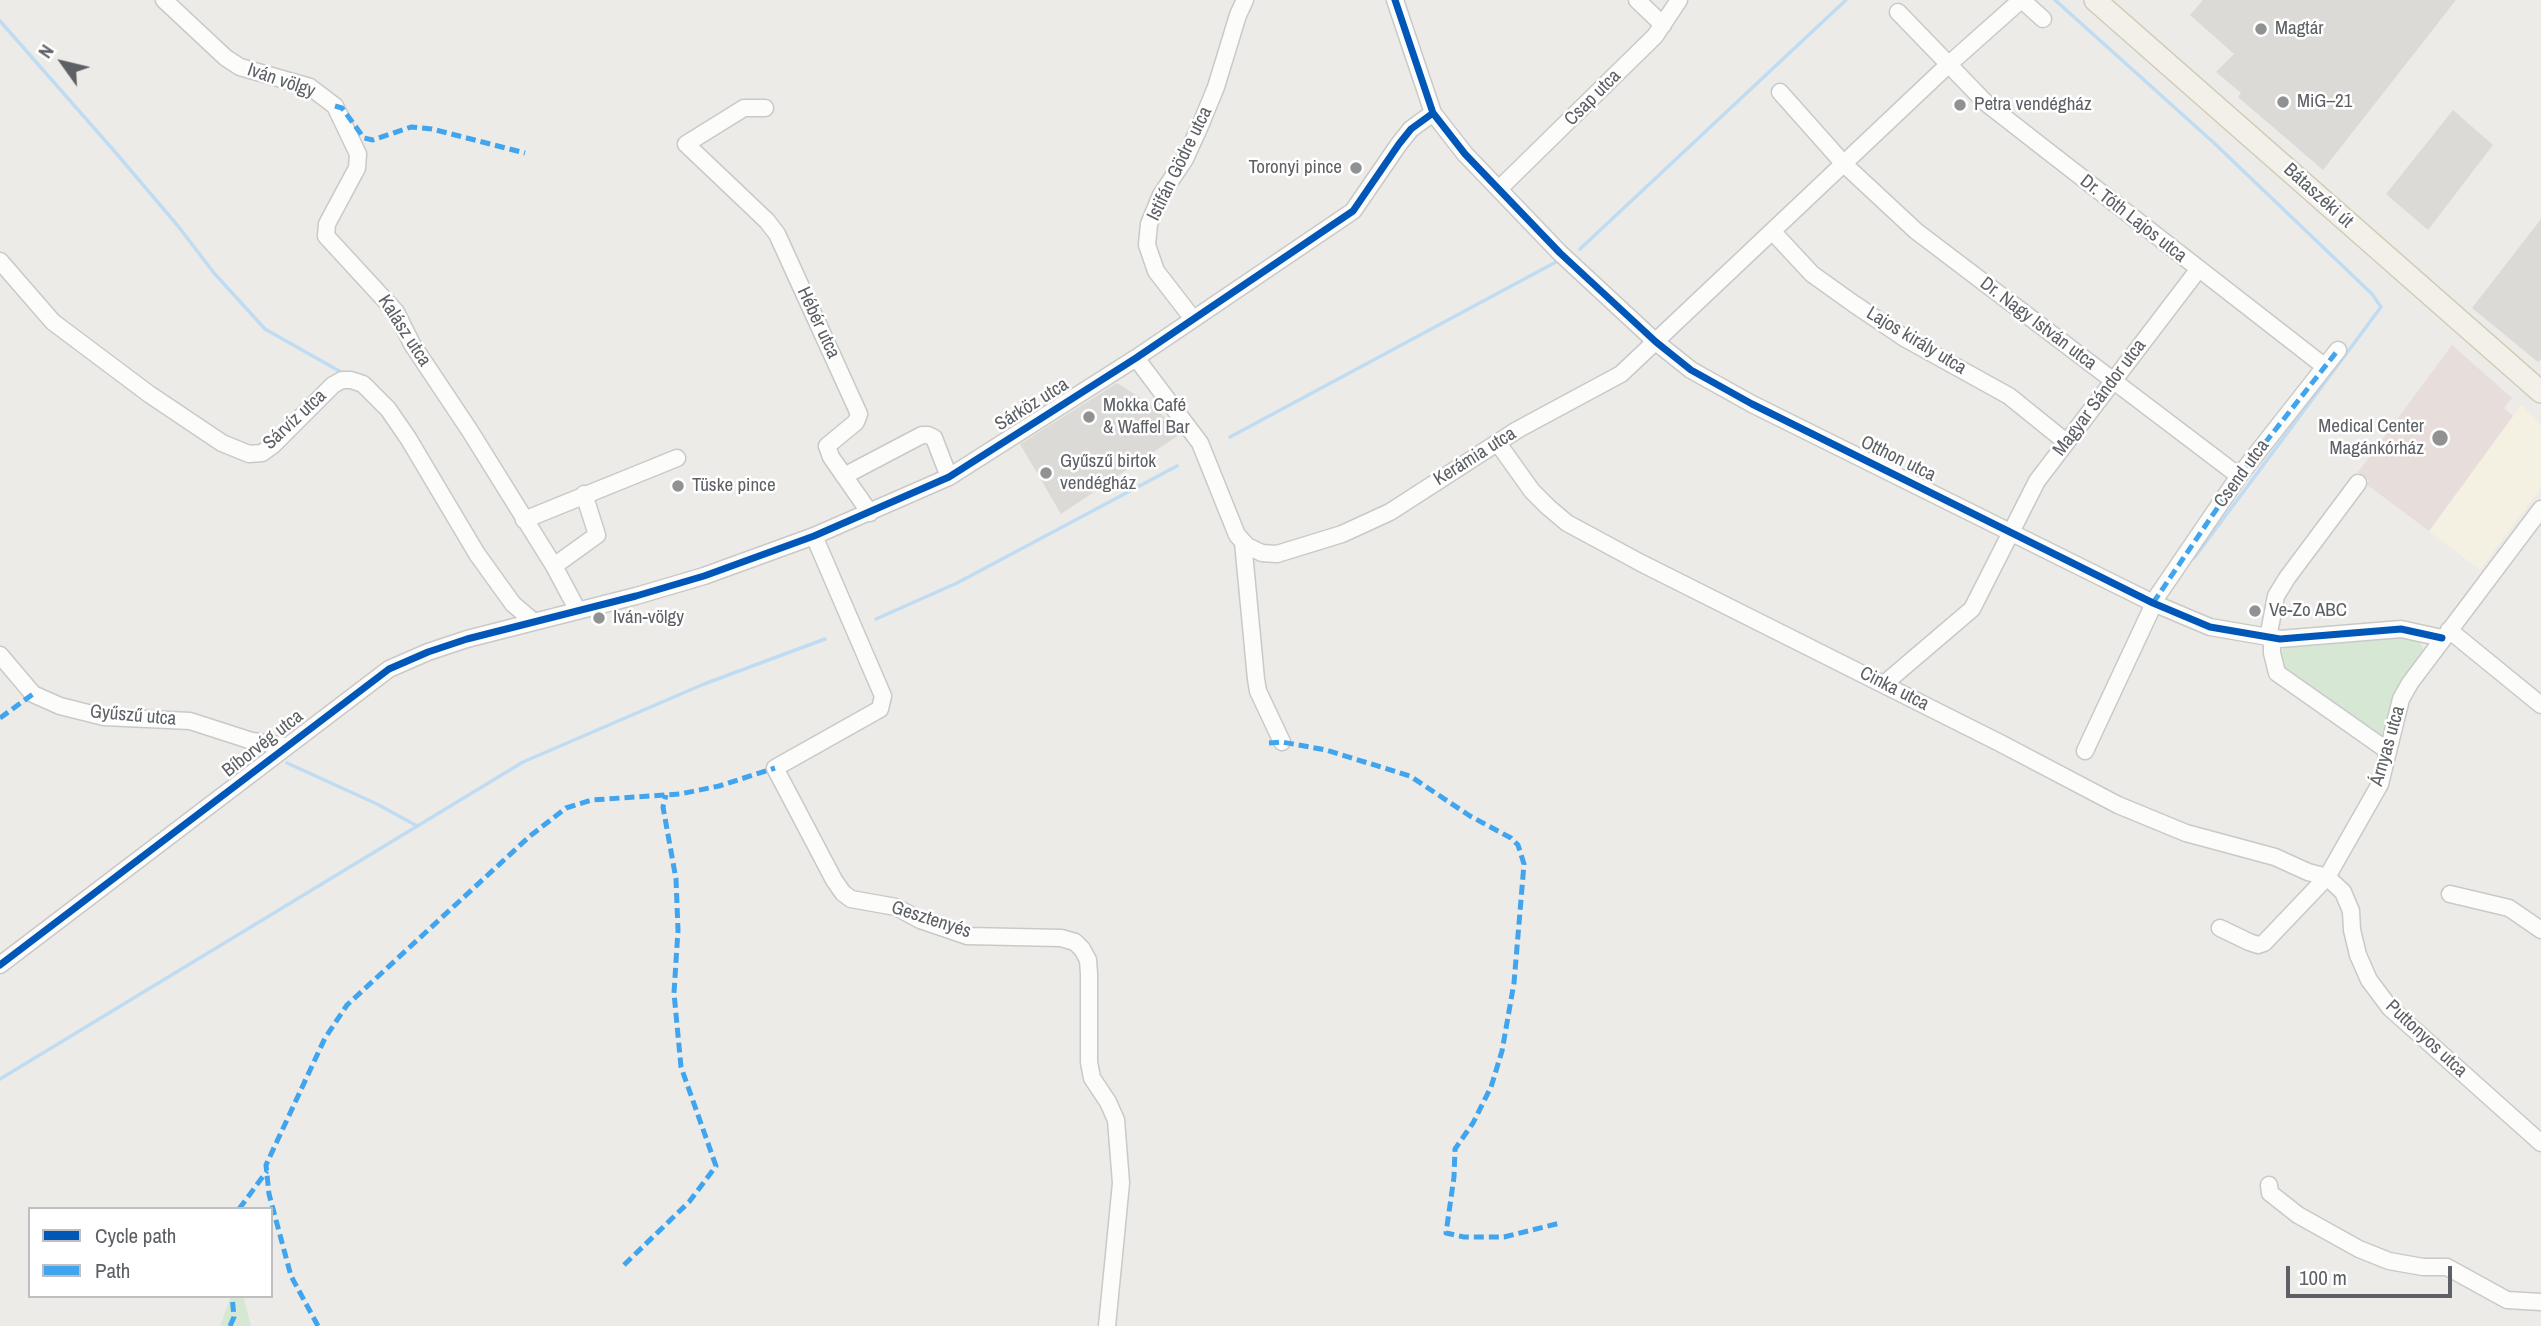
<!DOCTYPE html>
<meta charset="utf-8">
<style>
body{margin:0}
#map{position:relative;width:2541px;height:1326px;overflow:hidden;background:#ecebe7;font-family:"Archivo Narrow",sans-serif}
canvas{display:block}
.legend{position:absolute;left:28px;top:1207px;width:245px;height:91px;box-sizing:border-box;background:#fff;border:2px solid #bebfc1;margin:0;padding:9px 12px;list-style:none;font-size:21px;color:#5d6064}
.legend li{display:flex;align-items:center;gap:14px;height:35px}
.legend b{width:35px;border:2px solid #bebfc1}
.north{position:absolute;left:28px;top:28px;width:70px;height:70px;-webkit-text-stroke:5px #fff;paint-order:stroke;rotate:304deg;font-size:19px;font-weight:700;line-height:28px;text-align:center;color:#5d6064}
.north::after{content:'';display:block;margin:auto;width:24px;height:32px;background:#5d6064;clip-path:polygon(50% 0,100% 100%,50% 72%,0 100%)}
.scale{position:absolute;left:2286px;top:1266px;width:166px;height:32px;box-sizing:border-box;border:4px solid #5d6064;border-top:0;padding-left:9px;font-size:21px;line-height:24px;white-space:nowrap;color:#5d6064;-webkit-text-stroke:5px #fff;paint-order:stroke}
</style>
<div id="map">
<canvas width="2541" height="1326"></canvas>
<ul class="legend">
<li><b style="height:9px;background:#0057b8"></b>Cycle path</li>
<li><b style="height:9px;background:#40a5ee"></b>Path</li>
</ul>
<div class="north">N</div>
<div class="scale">100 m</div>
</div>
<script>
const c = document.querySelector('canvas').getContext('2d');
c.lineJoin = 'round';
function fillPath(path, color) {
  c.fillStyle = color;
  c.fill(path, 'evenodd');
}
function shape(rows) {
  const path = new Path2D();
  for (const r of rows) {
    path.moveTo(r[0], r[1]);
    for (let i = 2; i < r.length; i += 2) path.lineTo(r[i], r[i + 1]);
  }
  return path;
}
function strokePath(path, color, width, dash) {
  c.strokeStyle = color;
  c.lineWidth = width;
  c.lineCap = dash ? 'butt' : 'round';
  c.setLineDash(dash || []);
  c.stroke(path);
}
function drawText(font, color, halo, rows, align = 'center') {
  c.font = font + ' "Archivo Narrow",sans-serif';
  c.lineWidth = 5;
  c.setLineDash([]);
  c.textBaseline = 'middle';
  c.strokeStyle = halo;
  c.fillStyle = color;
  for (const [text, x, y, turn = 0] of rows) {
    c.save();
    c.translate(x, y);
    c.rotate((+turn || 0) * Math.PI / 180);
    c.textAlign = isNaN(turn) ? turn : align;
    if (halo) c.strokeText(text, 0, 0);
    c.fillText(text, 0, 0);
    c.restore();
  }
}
fillPath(shape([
 [2521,405,2541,424,2541,488,2480,570,2429,531]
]), '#f4f0e2');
fillPath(shape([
 [2203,0,2456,0,2323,170,2238,97,2241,93,2216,72,2234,54,2190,15],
 [2453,110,2493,145,2428,230,2386,194],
 [2541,219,2541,359,2538,362,2472,308],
 [1117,383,1150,404,1182,433,1061,514,1020,444]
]), '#dcdad7');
fillPath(shape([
 [2452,345,2512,398,2504,408,2513,416,2429,531,2366,484,2369,481,2358,472]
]), '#e7dddb');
fillPath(shape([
 [2394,634,2418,639,2424,650,2406,677,2381,736,2374,736,2288,674,2282,665,2280,654,2286,645],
 [231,1296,243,1296,251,1326,220,1326]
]), '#d6e7d4');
strokePath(shape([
 [2055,0,2213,142,2372,294,2381,307,2194,558],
 [0,21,116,153,178,226,214,273,265,329,341,372],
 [1580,249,1846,0],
 [1230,437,1556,262],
 [876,619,957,583,1177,466],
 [287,763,377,804,417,826],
 [0,1079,523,762,704,684,825,639]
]), '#c0dcf2', 3.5);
const minor = shape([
 [164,0,226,58,240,67,310,87,335,106,358,154,357,168,327,224,326,236,396,312,412,344,470,431,554,566,578,611],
 [1395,0,1433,113,1465,154,1560,253,1656,342,1691,370,1752,404,2153,603,2210,627,2280,639,2401,629,2442,638],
 [1637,0,1663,25],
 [2022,0,2043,19],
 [1898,12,1986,103,2324,366],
 [1780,92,1844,164,1916,231,2239,476],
 [765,108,744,108,686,144,767,221,777,234,859,414,856,422,827,446,831,457,870,513],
 [1499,189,1655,36,1679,0],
 [1773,232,1812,274,1854,304,1906,339,2009,396,2066,442],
 [0,261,53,322,149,394,222,443,249,454,262,453,273,445,333,385,342,380,351,380,363,384,388,409,408,438,477,554,513,604,533,621],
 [1193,319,1156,271,1147,245,1149,224,1161,195,1185,159,1200,126,1216,87,1238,15,1245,0],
 [1136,358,1200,443,1237,535,1247,546,1262,553,1277,554,1342,534,1390,512,1517,430,1621,374,1948,65,2021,0],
 [1497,442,1532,491,1548,507,1567,523,1641,563,2000,743,2118,805,2186,833,2275,857,2308,872,2327,877],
 [844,476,922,435,928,435,934,438,949,477],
 [524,520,677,458],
 [814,536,883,696,880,709,775,768,834,880,843,893,851,899,896,907,920,920,967,936,1061,938,1075,942,1082,949,1088,960,1089,974,1089,1062,1092,1078,1108,1102,1116,1120,1121,1183,1107,1326],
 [1243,542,1256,679,1258,691,1282,742],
 [554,566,597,535,584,494],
 [2449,630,2541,705],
 [2268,638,2276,596,2287,578,2358,483],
 [2272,639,2272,653,2277,673,2388,751],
 [0,655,33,694,60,706,104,717,190,721,252,741,285,746],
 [1884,684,1972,609,2037,481,2198,270],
 [2085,751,2158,595,2239,476,2338,350],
 [2327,877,2343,892,2351,911,2352,930,2358,955,2369,980,2390,1008,2541,1143],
 [2450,894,2509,908,2541,930],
 [2220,928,2249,942,2258,945,2264,943,2327,877,2380,784,2401,699,2410,683,2541,509],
 [0,965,389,669,428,652,467,639,636,596,704,576,814,536,949,477,1136,358,1353,211,1399,144,1411,129,1433,113],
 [2269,1185,2270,1193,2298,1215,2359,1249,2389,1261,2423,1267,2447,1267,2507,1300,2541,1302]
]);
const major = shape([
 [2095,0,2541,392]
]);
strokePath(minor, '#c9c9c9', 19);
strokePath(major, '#d1cbb8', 24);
strokePath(minor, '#fcfcfb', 16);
strokePath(major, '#f2f0e9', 21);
strokePath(shape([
 [335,106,342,108,364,138,373,140,411,127,432,129,525,153],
 [2153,603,2239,476,2338,350],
 [0,718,33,694],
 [1269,743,1282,742,1326,750,1410,776,1470,816,1511,838,1518,845,1524,864,1514,983,1502,1051,1491,1087,1473,1123,1455,1149,1454,1177,1446,1233,1464,1237,1504,1237,1560,1223],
 [239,1209,267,1171],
 [624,1265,689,1202,716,1166,681,1067,674,993,678,930,676,879,663,807,666,795],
 [230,1326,234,1317,232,1296],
 [318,1326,291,1276,269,1194,266,1165,325,1038,347,1005,530,836,566,808,592,800,680,794,719,786,775,768]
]), '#40a5ee', 5, [10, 5]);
strokePath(shape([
 [1395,0,1433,113,1465,154,1560,253,1656,342,1691,370,1752,404,2153,603,2210,627,2280,639,2401,629,2442,638],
 [0,965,389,669,428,652,467,639,636,596,704,576,814,536,949,477,1136,358,1353,211,1399,144,1411,129,1433,113]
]), '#0057b8', 7);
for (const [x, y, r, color] of [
 [2261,29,7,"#8f9192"],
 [2283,102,7,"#8f9192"],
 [1960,105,7,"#8f9192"],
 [1356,168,7,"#8f9192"],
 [1089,417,7,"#8f9192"],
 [2440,438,9,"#8f9192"],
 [1046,473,7,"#8f9192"],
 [678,486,7,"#8f9192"],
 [2255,611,7,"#8f9192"],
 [599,618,7,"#8f9192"]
]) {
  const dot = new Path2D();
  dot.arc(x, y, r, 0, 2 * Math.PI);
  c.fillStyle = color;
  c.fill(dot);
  strokePath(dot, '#fff', 2.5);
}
drawText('19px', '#5d6064', '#fff', [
 ["Magtár",2275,29],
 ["MiG–21",2297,102],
 ["Petra vendégház",1974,105],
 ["Toronyi pince",1342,168,"right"],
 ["Mokka Café",1103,406],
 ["& Waffel Bar",1103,428],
 ["Medical Center",2424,427,"right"],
 ["Magánkórház",2424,449,"right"],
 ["Gyűszű birtok",1060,462],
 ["vendégház",1060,484],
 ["Tüske pince",692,486],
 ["Ve-Zo ABC",2269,611],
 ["Iván-völgy",613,618]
], 'left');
drawText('19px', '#5d6064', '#fff', [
 ["Iván völgy",281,81,19],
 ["Csap utca",1593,98,-45],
 ["Istifán Gödre utca",1180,164,-64],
 ["Bátaszéki út",2318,196,42],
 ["Dr. Tóth Lajos utca",2133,219,38],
 ["Hébér utca",818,323,65],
 ["Dr. Nagy István utca",2038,324,37],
 ["Kalász utca",404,331,57],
 ["Lajos király utca",1916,341,31],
 ["Magyar Sándor utca",2100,398,-53],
 ["Sárköz utca",1032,405,-32],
 ["Sárvíz utca",295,420,-43],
 ["Kerámia utca",1475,457,-32],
 ["Otthon utca",1898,459,26],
 ["Csend utca",2242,474,-54],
 ["Cinka utca",1894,689,27],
 ["Gyűszű utca",133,716,5],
 ["Bíborvég utca",263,744,-38],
 ["Árnyas utca",2388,746,-74],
 ["Gesztenyés",931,920,18],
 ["Puttonyos utca",2426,1039,43]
]);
</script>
